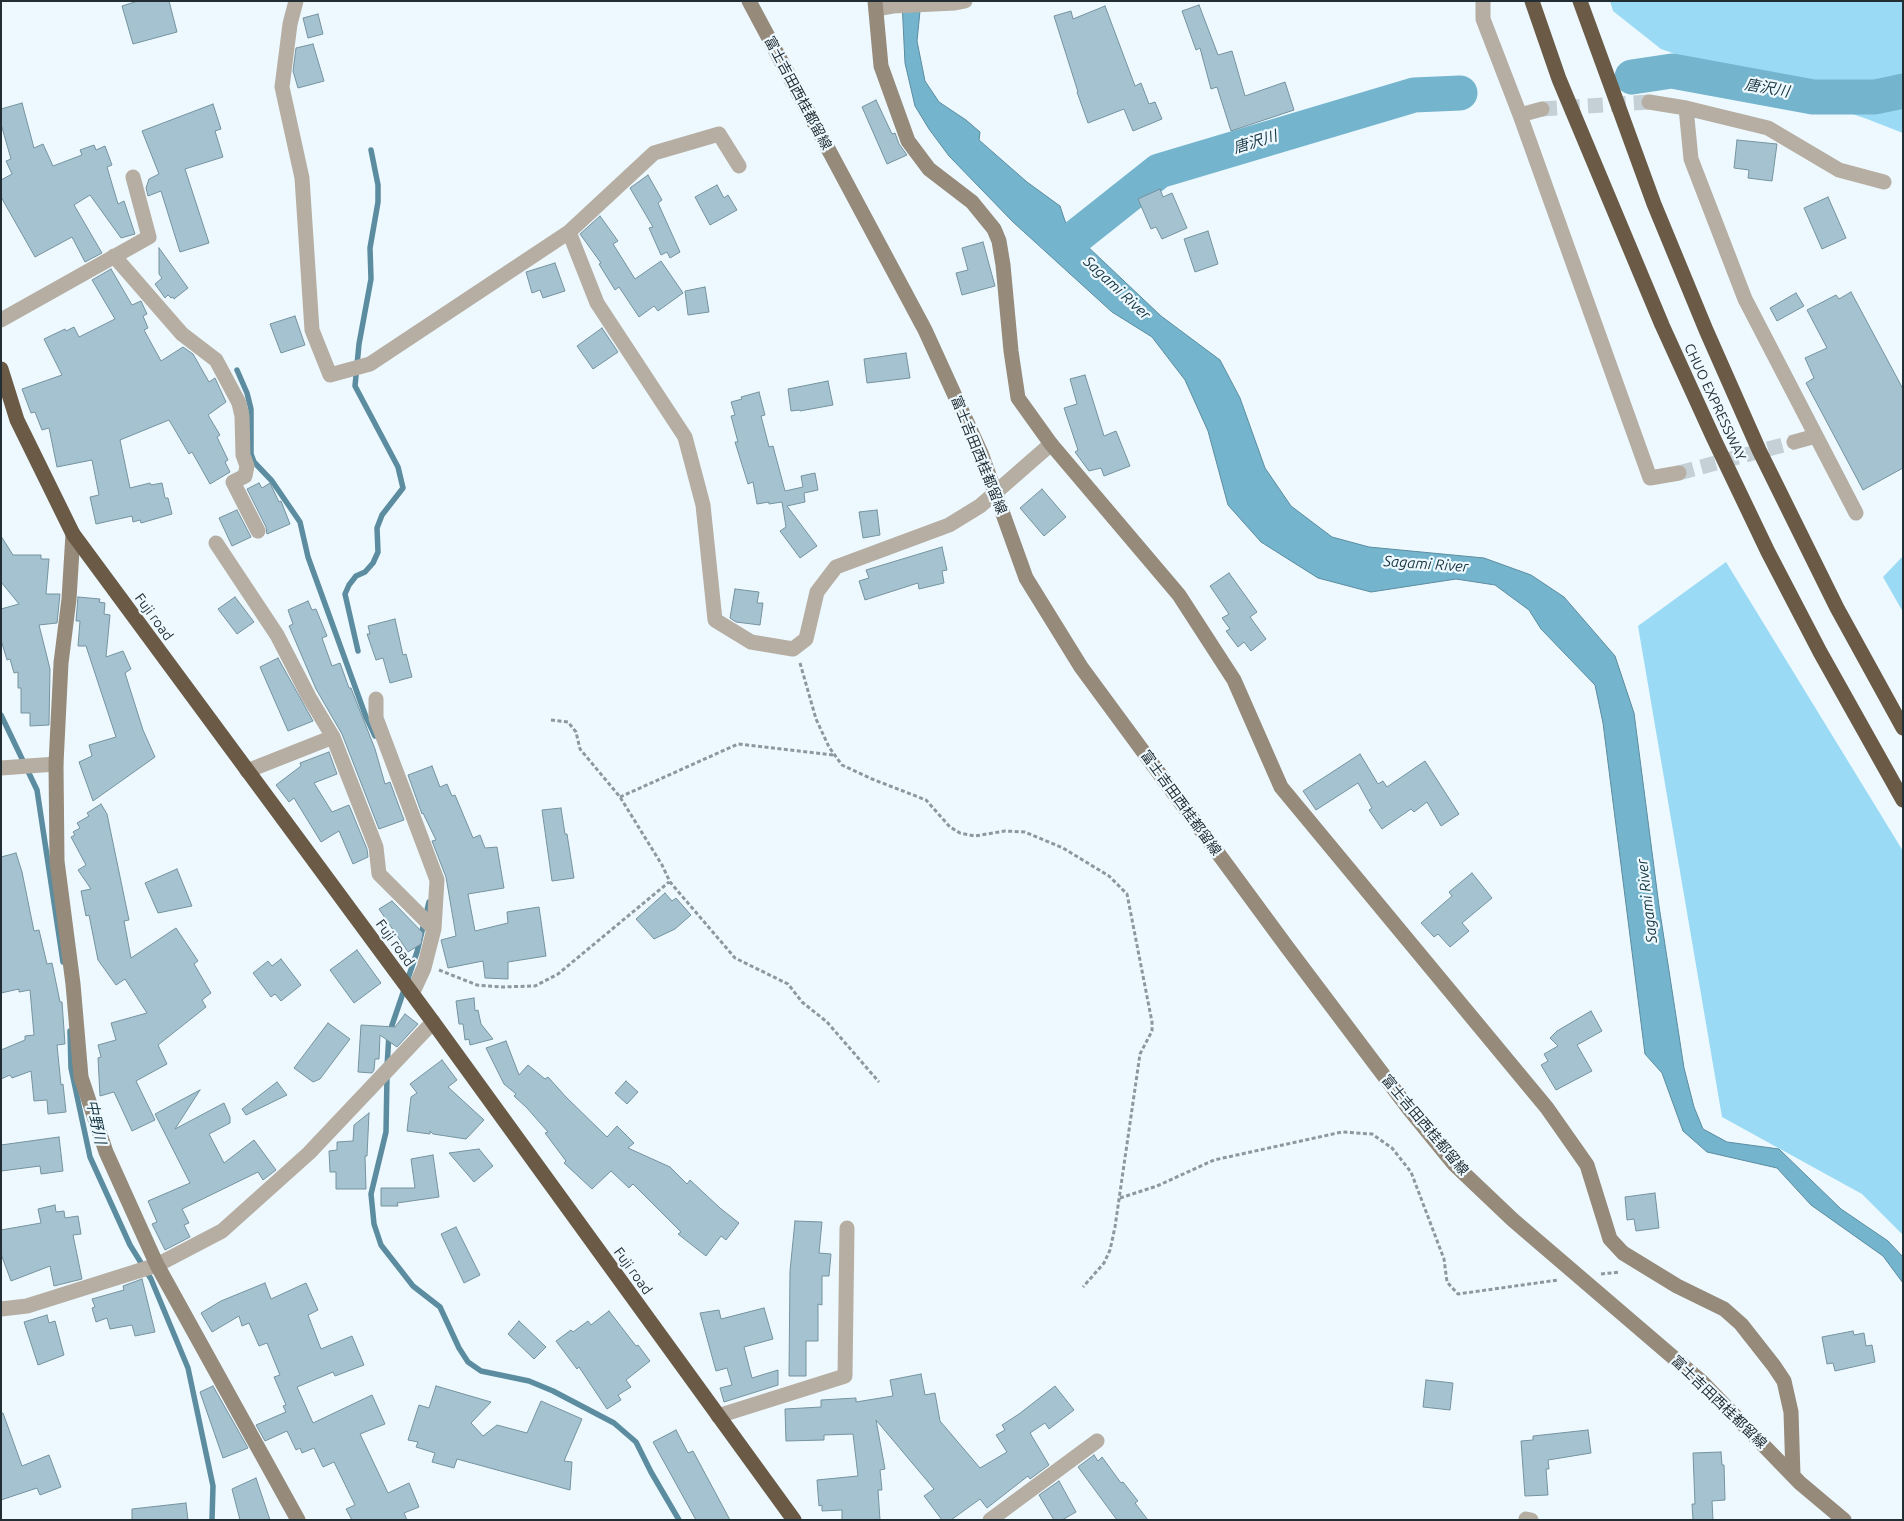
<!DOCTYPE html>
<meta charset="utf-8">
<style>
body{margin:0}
#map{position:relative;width:1904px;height:1521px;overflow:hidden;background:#edf9ff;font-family:Ubuntu,sans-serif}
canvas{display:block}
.frame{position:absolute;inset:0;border:2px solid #222e33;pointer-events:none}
</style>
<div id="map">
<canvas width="1904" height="1521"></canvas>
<div class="frame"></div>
</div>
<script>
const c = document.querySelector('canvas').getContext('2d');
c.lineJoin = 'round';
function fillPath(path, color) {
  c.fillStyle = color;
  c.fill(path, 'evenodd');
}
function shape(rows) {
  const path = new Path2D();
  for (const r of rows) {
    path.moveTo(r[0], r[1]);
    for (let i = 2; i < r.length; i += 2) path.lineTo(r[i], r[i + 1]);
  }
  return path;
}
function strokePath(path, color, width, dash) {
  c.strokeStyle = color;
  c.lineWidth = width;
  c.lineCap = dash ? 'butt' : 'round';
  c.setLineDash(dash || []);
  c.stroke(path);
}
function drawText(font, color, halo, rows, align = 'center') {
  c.font = font + ' Ubuntu,"Noto Sans JP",sans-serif';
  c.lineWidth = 4.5;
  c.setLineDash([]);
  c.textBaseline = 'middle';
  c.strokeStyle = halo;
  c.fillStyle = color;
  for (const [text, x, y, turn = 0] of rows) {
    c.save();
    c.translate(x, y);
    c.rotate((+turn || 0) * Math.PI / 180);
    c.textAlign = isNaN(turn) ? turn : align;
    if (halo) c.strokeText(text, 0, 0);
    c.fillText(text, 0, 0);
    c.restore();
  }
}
fillPath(shape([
 [1610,1,1903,1,1903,133,1867,119,1661,49,1613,11],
 [1903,556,1903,612,1883,577],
 [1726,562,1903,851,1903,1235,1862,1194,1722,1117,1638,626]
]), '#9adaf4');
const water = shape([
 [902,1,921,1,917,41,925,81,939,102,966,120,980,132,979,140,1027,182,1060,206,1067,227,1161,316,1220,360,1240,398,1265,468,1291,506,1332,537,1369,547,1484,558,1531,575,1564,597,1615,656,1634,713,1659,906,1684,1068,1694,1107,1703,1129,1727,1142,1779,1149,1841,1209,1888,1241,1903,1257,1903,1283,1883,1256,1811,1205,1777,1168,1707,1152,1683,1131,1662,1073,1645,1054,1603,723,1595,685,1541,629,1529,610,1495,585,1456,579,1371,592,1318,578,1261,542,1228,505,1208,431,1185,380,1152,337,1112,312,1013,222,949,156,929,129,915,106,905,63,902,1]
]);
fillPath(water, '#74b4cd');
strokePath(water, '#5b8c9f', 1);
strokePath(shape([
 [237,370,247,393,251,409,251,454,254,462,272,481,300,522,308,557,366,717,375,736],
 [358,651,345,594,349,585,356,576,365,572,373,563,378,552,377,528,382,515,403,488,398,467,355,386,359,344,371,279,370,248,378,202,378,185,371,150],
 [1,715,37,790,63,962],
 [70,1031,71,1068,90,1157,130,1245,151,1279,188,1368,213,1486,212,1520],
 [387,1067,389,1034,417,952,429,902],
 [387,1076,386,1132,371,1194,374,1224,381,1245,413,1286,440,1307,459,1348,468,1362,481,1371,529,1381,553,1391,614,1423,636,1442,651,1472,679,1520]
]), '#5b8c9f', 5.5);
strokePath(shape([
 [1632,77,1672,71,1813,97,1875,97,1903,91],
 [1072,240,1159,171,1414,95,1460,93]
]), '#74b4cd', 35);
const building = shape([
 [138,1,169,1,177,32,133,44,122,6,138,1],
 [1199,5,1218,55,1232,51,1245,96,1285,82,1294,110,1231,131,1217,87,1211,89,1200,48,1196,50,1182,11,1199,5],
 [1105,6,1135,86,1141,83,1149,104,1155,102,1162,119,1133,131,1124,109,1088,123,1077,92,1078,92,1054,16,1071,11,1073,19,1105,6],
 [318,14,323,34,308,38,303,18,318,14],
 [313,44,324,81,298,88,293,71,296,48,313,44],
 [876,100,892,134,895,133,899,144,907,155,887,164,862,107,876,100],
 [22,103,34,148,43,144,53,166,82,155,80,150,94,145,96,150,105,146,112,165,107,167,118,204,124,201,135,234,121,238,90,195,74,205,102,253,85,262,72,237,35,257,1,197,1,180,12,174,6,161,11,159,1,124,1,109,22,103],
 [213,104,221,129,215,131,223,157,185,169,209,243,180,252,161,191,148,196,146,188,149,179,159,174,142,131,213,104],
 [1737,140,1777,144,1772,181,1748,178,1749,170,1734,168,1737,140],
 [648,175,662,200,658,203,680,252,670,258,667,252,661,255,649,228,653,227,630,188,648,175],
 [717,185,724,198,728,195,737,210,710,225,695,197,717,185],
 [1160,189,1163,197,1172,193,1187,228,1162,239,1156,227,1151,229,1138,199,1160,189],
 [1828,197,1846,238,1822,249,1804,208,1828,197],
 [600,216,618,241,613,244,635,279,661,261,683,293,658,311,654,306,639,317,619,287,615,290,599,264,601,263,580,234,600,216],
 [1208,231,1218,264,1195,272,1184,239,1208,231],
 [983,242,995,286,962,295,956,273,968,270,962,248,983,242],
 [159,248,188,288,174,299,173,297,171,298,168,295,165,298,155,284,162,278,159,274,159,248],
 [555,263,565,291,543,298,540,290,532,293,526,272,555,263],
 [111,269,132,305,141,301,147,314,143,316,148,328,144,330,161,361,183,347,193,354,209,382,215,378,226,402,208,415,220,435,217,437,228,460,225,462,230,472,210,484,192,452,189,454,169,420,120,440,130,488,150,483,151,485,162,483,165,498,168,498,172,514,141,523,140,520,133,522,132,516,96,524,90,497,99,495,92,460,57,467,49,428,42,430,35,412,31,413,22,389,62,375,44,339,65,329,66,331,74,327,79,337,115,319,92,280,111,269],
 [705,287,709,312,688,315,685,291,705,287],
 [1851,292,1903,389,1903,468,1863,490,1806,383,1814,378,1805,358,1827,348,1807,310,1836,295,1839,299,1851,292],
 [1796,293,1804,306,1777,321,1770,308,1796,293],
 [295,316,305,345,281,353,270,324,295,316],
 [602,328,618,352,593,369,577,346,602,328],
 [906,353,910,378,867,383,864,359,906,353],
 [1085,375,1104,436,1116,431,1130,466,1104,476,1101,468,1089,471,1075,452,1078,450,1064,408,1077,404,1070,379,1085,375],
 [828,381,833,405,800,411,800,410,791,411,788,389,828,381],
 [759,392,765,415,761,416,769,447,773,446,785,491,803,487,801,476,815,473,818,490,804,493,805,502,787,506,817,546,800,558,780,531,786,527,782,502,769,504,769,502,757,504,753,482,748,484,735,442,738,442,731,416,735,415,731,402,742,399,741,397,759,392],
 [259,483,262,488,270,483,279,502,281,501,290,524,267,534,266,527,247,489,259,483],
 [1042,489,1066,517,1044,536,1020,508,1042,489],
 [237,510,251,537,232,546,219,518,237,510],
 [877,510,880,535,863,538,859,512,877,510],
 [1,536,13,555,41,555,41,559,49,559,46,594,60,594,57,623,39,625,50,669,49,725,30,726,30,713,21,713,21,688,18,688,18,672,14,673,10,659,7,660,1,640,1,609,19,604,1,582,1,536],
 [942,547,947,570,942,571,944,583,919,589,918,583,865,600,859,581,869,578,866,570,942,547],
 [1229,573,1257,612,1250,617,1266,639,1251,651,1244,642,1238,647,1226,631,1230,629,1222,618,1229,614,1210,586,1229,573],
 [735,589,759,592,757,603,763,603,760,625,736,622,730,618,735,589],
 [78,597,100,599,99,602,105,603,104,614,110,615,106,657,123,651,131,669,125,673,143,730,155,757,93,801,79,762,92,756,89,745,116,737,86,646,78,646,80,621,76,621,78,597],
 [235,597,254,622,237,634,218,609,235,597],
 [308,601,312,610,316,609,327,636,322,638,332,666,340,663,349,688,351,688,375,749,385,784,390,782,404,820,379,829,342,734,316,689,289,626,293,624,288,610,308,601],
 [395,619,403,655,406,654,412,677,390,683,383,658,376,660,367,634,370,634,368,626,395,619],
 [278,658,313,721,288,731,260,667,278,658],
 [329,752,337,774,314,783,332,812,349,805,367,849,368,857,353,864,339,831,321,842,294,798,289,802,276,785,301,766,300,763,329,752],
 [1360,754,1378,784,1383,781,1387,787,1425,761,1459,814,1441,826,1427,802,1414,812,1411,809,1382,829,1369,810,1372,808,1358,783,1316,810,1303,791,1360,754],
 [432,766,440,787,447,784,452,796,455,795,473,838,480,835,485,848,497,847,504,888,468,894,475,931,508,923,507,912,539,907,546,956,508,962,508,979,485,978,483,961,448,968,441,940,456,936,446,877,432,841,436,840,423,813,422,814,408,775,432,766],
 [101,804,107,814,129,920,124,921,131,958,176,928,198,961,194,964,211,993,202,1000,206,1007,158,1045,167,1064,136,1081,155,1120,132,1131,114,1092,100,1096,98,1058,101,1057,98,1045,116,1040,111,1023,147,1013,125,979,116,985,98,960,89,915,86,916,81,891,91,889,78,870,86,865,71,837,75,835,73,832,80,828,77,823,89,816,87,813,101,804],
 [561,808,565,834,567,834,574,878,552,881,542,810,561,808],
 [16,853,22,872,34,931,39,930,47,964,52,963,60,1002,62,1002,65,1044,57,1045,61,1085,63,1084,66,1112,48,1114,47,1100,34,1101,31,1071,12,1078,10,1075,1,1079,1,1050,25,1040,25,1036,34,1035,30,990,19,992,19,989,1,993,1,857,16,853],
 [177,869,192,906,158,913,145,883,177,869],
 [1472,873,1492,898,1462,923,1469,931,1450,947,1438,934,1434,937,1421,923,1452,896,1449,892,1472,873],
 [665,893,672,901,676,898,691,915,675,929,654,939,636,919,665,893],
 [392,901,423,933,421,944,408,952,379,909,392,901],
 [357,950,381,983,354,1003,330,970,357,950],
 [281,959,301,985,281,1001,275,994,271,997,253,973,268,961,272,966,281,959],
 [474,998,475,1011,478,1010,481,1024,493,1039,470,1045,469,1039,465,1040,463,1024,459,1024,456,1001,474,998],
 [1591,1011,1602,1031,1577,1045,1592,1071,1556,1090,1541,1065,1548,1061,1544,1054,1558,1046,1550,1038,1557,1031,1591,1011],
 [405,1014,418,1024,397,1047,380,1035,379,1059,375,1059,374,1070,372,1073,358,1072,361,1025,395,1027,405,1014],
 [328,1023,350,1039,320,1079,313,1082,294,1068,328,1023],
 [506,1041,519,1075,528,1065,545,1079,548,1077,566,1097,607,1137,617,1126,634,1143,628,1148,670,1167,687,1184,690,1180,720,1208,739,1223,726,1240,721,1236,706,1256,678,1234,681,1232,633,1184,629,1188,611,1171,592,1189,564,1163,566,1161,545,1133,548,1132,527,1108,514,1096,516,1094,504,1084,486,1048,506,1041],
 [442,1060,457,1080,448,1087,484,1120,466,1139,433,1134,430,1131,430,1134,407,1131,411,1097,417,1093,410,1084,442,1060],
 [626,1081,638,1092,627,1104,615,1093,626,1081],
 [277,1082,287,1095,246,1115,242,1109,277,1082],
 [200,1090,175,1129,224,1103,230,1117,230,1123,209,1134,224,1163,254,1140,276,1170,263,1180,258,1172,182,1209,189,1223,184,1225,190,1237,165,1250,152,1224,157,1222,148,1201,190,1183,155,1114,200,1090],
 [369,1113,367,1156,365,1156,366,1189,336,1189,336,1172,330,1172,329,1151,337,1150,337,1142,353,1141,354,1125,369,1113],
 [59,1137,63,1171,41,1174,40,1166,1,1171,1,1145,59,1137],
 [479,1149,493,1166,474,1182,449,1153,479,1149],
 [433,1155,439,1197,397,1203,398,1206,381,1206,381,1188,415,1188,411,1159,433,1155],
 [1655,1193,1659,1228,1636,1231,1634,1219,1627,1220,1625,1197,1655,1193],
 [55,1205,56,1212,64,1211,65,1218,78,1216,81,1234,73,1235,82,1279,54,1286,50,1266,11,1281,1,1254,1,1230,41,1223,38,1209,55,1205],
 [795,1221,822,1222,819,1253,831,1254,829,1276,822,1276,822,1305,818,1304,818,1341,806,1341,806,1376,789,1376,790,1271,795,1221],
 [456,1227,480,1275,464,1283,441,1234,456,1227],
 [142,1279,155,1332,135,1336,132,1325,110,1329,107,1318,96,1322,92,1308,95,1307,92,1299,124,1290,123,1286,142,1279],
 [265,1283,271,1299,306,1283,318,1310,308,1315,321,1349,352,1336,364,1365,335,1376,333,1372,297,1387,313,1423,372,1395,385,1424,360,1434,388,1493,409,1483,419,1507,404,1513,407,1520,352,1520,346,1509,355,1505,334,1462,323,1467,314,1448,302,1453,300,1448,296,1450,287,1431,265,1441,256,1425,286,1412,283,1406,286,1405,274,1377,280,1375,267,1343,259,1346,249,1323,242,1326,239,1316,212,1332,201,1313,221,1301,265,1283],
 [764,1308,773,1339,744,1347,752,1378,778,1370,778,1385,724,1402,720,1388,732,1385,727,1368,716,1371,700,1313,719,1310,721,1319,764,1308],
 [609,1311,636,1346,638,1345,650,1361,626,1380,631,1387,618,1395,621,1400,607,1409,579,1367,577,1369,556,1341,571,1330,573,1332,588,1321,591,1325,609,1311],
 [47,1315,49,1323,55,1321,64,1355,38,1365,24,1322,47,1315],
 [519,1321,546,1347,534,1359,508,1334,519,1321],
 [1853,1331,1854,1335,1864,1333,1866,1346,1872,1345,1875,1362,1835,1371,1833,1363,1827,1364,1822,1337,1853,1331],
 [921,1374,925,1395,935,1393,940,1421,980,1468,1007,1452,996,1435,1005,1430,1002,1425,1019,1414,1055,1386,1074,1410,1049,1429,1045,1423,1030,1433,1049,1465,1030,1479,1028,1476,987,1508,980,1499,951,1520,942,1520,924,1496,934,1489,876,1420,885,1469,880,1470,882,1490,878,1490,880,1520,842,1520,842,1510,822,1511,822,1505,819,1506,817,1480,858,1476,853,1434,824,1435,824,1440,786,1441,785,1409,821,1407,821,1400,856,1398,856,1402,893,1396,890,1380,921,1374],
 [1426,1380,1453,1383,1450,1410,1423,1407,1426,1380],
 [213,1386,248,1448,223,1458,200,1392,213,1386],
 [436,1386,491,1402,471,1423,483,1436,497,1425,527,1433,541,1401,582,1419,564,1461,572,1462,570,1490,457,1459,454,1468,432,1462,435,1453,416,1447,418,1442,408,1440,419,1405,429,1408,436,1386],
 [1,1413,3,1413,22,1466,49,1455,61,1487,40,1495,37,1488,1,1500,1,1413],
 [676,1430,688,1453,693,1451,730,1520,696,1520,653,1442,676,1430],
 [1588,1430,1591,1453,1548,1460,1549,1469,1546,1469,1548,1495,1525,1496,1521,1441,1533,1440,1533,1436,1588,1430],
 [1721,1452,1722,1465,1724,1465,1725,1500,1712,1501,1713,1520,1693,1520,1692,1504,1695,1504,1693,1453,1721,1452],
 [1094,1455,1098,1461,1102,1457,1121,1483,1123,1482,1138,1501,1135,1503,1148,1520,1117,1520,1078,1467,1094,1455],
 [256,1478,270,1520,240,1520,232,1489,256,1478],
 [1059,1481,1076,1512,1062,1520,1054,1520,1039,1495,1059,1481],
 [186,1503,188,1520,132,1520,132,1509,186,1503]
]);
fillPath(building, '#a4c2cf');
strokePath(building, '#75939f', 1);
strokePath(shape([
 [1542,109,1649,102],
 [1679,473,1794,442]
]), '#c4d0d6', 15, [15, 8]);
strokePath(shape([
 [800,663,816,719,829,747,842,765,872,779,926,800,950,827,960,833,975,836,1005,831,1025,832,1063,848,1109,876,1127,894,1152,1022,1152,1031,1140,1054,1115,1227,1110,1250,1104,1263,1083,1287],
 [551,720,568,722,576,732,580,749,620,797,662,865,670,882,735,958,788,984,802,1002,827,1022,879,1082],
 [620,797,738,744,834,755],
 [439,970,477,985,501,987,535,986,558,974,669,882],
 [1120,1198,1157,1186,1214,1160,1342,1132,1372,1134,1392,1148,1411,1172,1444,1259,1447,1282,1458,1294,1558,1280],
 [1601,1274,1620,1272]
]), '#8c989e', 3, [4, 2.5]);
strokePath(shape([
 [296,1,290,24,282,87,302,178,312,330,330,375,370,364,569,232,597,303,685,437,703,505,715,620,751,642,793,649,806,639,817,592,836,567,949,525,980,506,1051,444],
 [1483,1,1483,19,1520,115,1650,478,1679,473],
 [876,9,893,6,955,3,965,1],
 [1649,102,1686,108,1768,128,1839,170,1884,182],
 [1686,108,1691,159,1745,299,1856,513],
 [1520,115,1542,109],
 [569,232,654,153,719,134,739,166],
 [114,256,182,334,216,360,239,403,242,416,243,455,247,466,245,476,233,482,258,531],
 [1,320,149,237,133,177],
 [1794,442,1816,436],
 [216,543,277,635,309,697,333,737,376,847,379,874,434,929],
 [376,699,376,718,437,880,434,929,424,968,412,994],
 [1,768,56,764],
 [247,771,333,737],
 [1,1309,27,1306,157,1265,222,1231,309,1153,433,1022],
 [718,1416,845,1376,847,1228],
 [1526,1519,1531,1520],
 [990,1520,1097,1441]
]), '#b6aea3', 15);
strokePath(shape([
 [749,1,925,330,981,453,1026,578,1081,667,1287,947,1409,1109,1454,1164,1513,1220,1702,1382,1800,1483,1844,1520],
 [875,1,881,66,908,141,929,169,972,202,994,229,999,241,1003,265,1011,351,1018,398,1051,444,1179,595,1234,680,1281,787,1547,1108,1587,1165,1610,1239,1623,1253,1677,1286,1724,1309,1741,1324,1774,1366,1784,1381,1791,1412,1793,1475],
 [73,534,69,599,61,663,56,764,57,861,73,984,81,1077,106,1152,157,1265,298,1520]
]), '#968a7b', 15);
strokePath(shape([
 [1532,1,1559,79,1662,325,1713,437,1768,552,1820,652,1903,800],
 [1580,1,1654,204,1706,330,1759,450,1837,608,1903,728],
 [1,369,17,420,73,534,433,1022,794,1520]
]), '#6b5b46', 15);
drawText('14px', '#222e33', '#edf9ff', [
 ["富士吉田西桂都留線",798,93,62],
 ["CHUO EXPRESSWAY",1715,402,65],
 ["富士吉田西桂都留線",979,455,68],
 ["Fuji road",154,617,54],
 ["富士吉田西桂都留線",1181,803,54],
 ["Fuji road",395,943,54],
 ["富士吉田西桂都留線",1425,1125,50],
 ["Fuji road",633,1271,54],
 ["富士吉田西桂都留線",1719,1402,44]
]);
drawText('italic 15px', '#173642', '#edf9ff', [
 ["唐沢川",1767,88,10],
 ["唐沢川",1255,142,-17],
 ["Sagami River",1117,288,43],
 ["Sagami River",1426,564,4],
 ["Sagami River",1647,901,-97],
 ["中野川",96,1122,78]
]);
</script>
